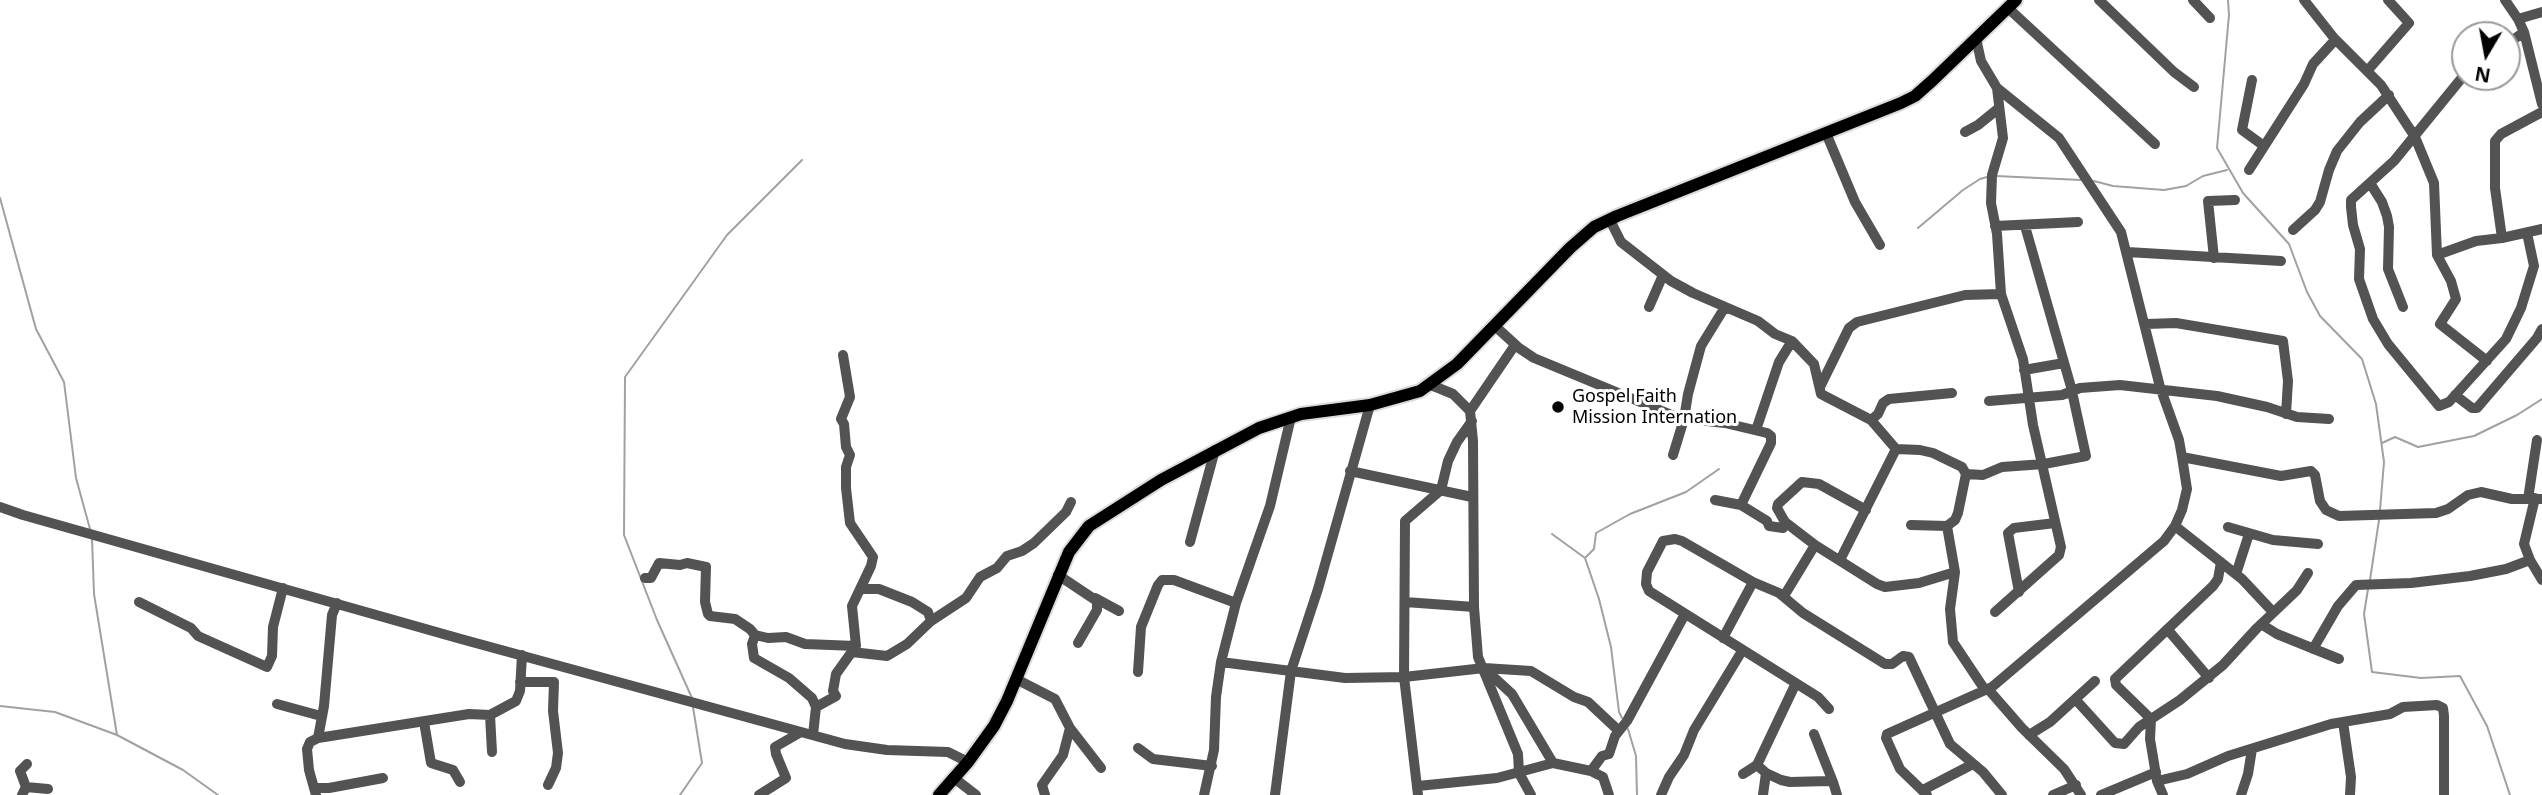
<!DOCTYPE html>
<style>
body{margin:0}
#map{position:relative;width:2542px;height:795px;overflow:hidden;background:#fff;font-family:"Noto Sans",sans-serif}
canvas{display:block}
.north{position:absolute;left:2451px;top:21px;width:70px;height:70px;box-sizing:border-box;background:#fff;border:2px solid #999;border-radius:50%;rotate:190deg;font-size:19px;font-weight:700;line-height:28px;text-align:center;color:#000}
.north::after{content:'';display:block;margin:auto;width:24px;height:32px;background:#000;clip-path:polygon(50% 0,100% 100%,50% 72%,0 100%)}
</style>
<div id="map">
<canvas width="2542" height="795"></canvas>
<div class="north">N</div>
</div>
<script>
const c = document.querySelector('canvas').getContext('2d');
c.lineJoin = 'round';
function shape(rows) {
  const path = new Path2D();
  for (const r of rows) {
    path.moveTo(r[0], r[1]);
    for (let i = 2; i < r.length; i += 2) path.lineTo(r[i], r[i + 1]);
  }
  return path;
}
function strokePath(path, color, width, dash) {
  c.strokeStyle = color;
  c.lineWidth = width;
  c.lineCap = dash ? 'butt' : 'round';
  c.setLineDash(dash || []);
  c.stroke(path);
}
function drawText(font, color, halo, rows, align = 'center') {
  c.font = font + ' "Noto Sans",sans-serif';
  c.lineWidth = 6;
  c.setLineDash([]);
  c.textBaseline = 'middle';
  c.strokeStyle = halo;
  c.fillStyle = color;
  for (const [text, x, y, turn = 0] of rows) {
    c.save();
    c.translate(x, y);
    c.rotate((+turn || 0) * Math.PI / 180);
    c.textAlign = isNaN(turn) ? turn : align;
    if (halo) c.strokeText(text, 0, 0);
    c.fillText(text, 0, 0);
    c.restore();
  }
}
strokePath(shape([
 [2228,0,2229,15,2217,148,2243,193,2289,244,2307,292,2320,316,2362,359,2376,404,2384,462,2380,510],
 [1996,176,2081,180],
 [2094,181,2113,186,2164,190,2186,186,2203,176,2227,170],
 [0,198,36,329,64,382,76,478,90,529],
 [1918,228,1963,190,1980,179,1987,177],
 [2382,443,2395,437,2418,447,2474,436,2517,415,2542,399],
 [1552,534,1585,558,1599,599,1611,647,1619,712,1622,718],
 [92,538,94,594,117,735],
 [1586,557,1594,549,1596,533,1630,514,1686,492,1719,469],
 [2370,580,2379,520],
 [2368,589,2364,614,2372,672,2421,678,2460,676,2487,726,2510,795],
 [692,698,657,620,624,535,625,377,727,235,802,160],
 [0,706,55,712,117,735,183,770,218,795],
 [1628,729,1636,756,1637,795],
 [680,795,702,763,693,707]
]), '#a1a1a1', 2);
const major = shape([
 [939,795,968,762,994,726,1007,701,1069,552,1089,526,1161,480,1259,428,1301,414,1370,405,1420,391,1457,364,1570,248,1594,227,1617,216,1901,103,1915,96,1933,80,2016,0]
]);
strokePath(major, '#dbdbdb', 16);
strokePath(shape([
 [2099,0,2174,72,2194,87],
 [2193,0,2210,18],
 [2304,0,2334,38,2381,85,2415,137,2434,183,2437,255,2451,281,2456,299,2440,324,2487,361],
 [2505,0,2518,19,2524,32,2542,104],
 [2008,8,2155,144],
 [2518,19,2542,12],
 [1976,38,1981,61,1997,88,2059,138,2121,232,2160,387,2179,440,2182,457,2281,476,2311,471,2315,475,2320,501,2326,510,2339,516,2436,513,2448,509,2468,495,2481,492,2512,499,2542,499],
 [2507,44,2524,32],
 [2368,70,2409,23,2388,0],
 [2465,74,2394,161,2351,200,2351,207,2353,225,2360,249,2359,279,2373,319,2388,344,2439,406,2449,402,2506,339,2521,308,2534,266,2527,233],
 [2252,80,2242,130,2264,146],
 [1965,132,1978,125,1999,108],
 [1826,133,1855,202,1880,245],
 [2249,170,2304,84,2313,64,2335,40],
 [2370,183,2382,202,2387,216,2389,227,2388,269,2403,307],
 [1610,220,1621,242,1671,281,1693,293,1758,321,1775,334,1792,341,1814,364,1821,394,1871,420,1896,449,1920,450,1933,453,1962,467,1966,474,1983,475,2002,467,2044,464,2086,456,2071,387,2025,226],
 [1995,226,2078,222],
 [2293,230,2315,210,2320,202,2329,170,2337,151,2360,122,2389,95],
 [2502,238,2495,188,2495,141,2501,134,2542,112],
 [2127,252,2281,261],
 [2437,255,2476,241,2502,238,2542,229],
 [2214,258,2208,201,2235,200],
 [1649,307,1663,275],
 [2146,324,2176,323,2283,341,2288,381,2286,414],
 [1495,326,1519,348,1534,358,1679,418,1725,423,1767,433,1771,436,1771,443,1741,505],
 [2024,370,2064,363],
 [1431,385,1453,394,1470,411,1473,441,1474,607,1478,657,1518,754,1519,773,1531,795],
 [1820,387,1849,328,1857,322,1965,295,2001,294],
 [2455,395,2472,408,2477,408,2537,338,2542,329],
 [1989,401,2062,395,2080,388,2120,385,2217,396,2267,407,2297,417,2329,419],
 [1470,411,1515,345],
 [1871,420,1878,414,1883,403,1889,399,1952,393],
 [1756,430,1779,362,1792,341],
 [1673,455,1684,419,1688,394,1701,346,1725,307],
 [1350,471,1472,497],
 [2535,498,2524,544,2530,560,2542,580],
 [2528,499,2537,440],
 [1715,500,1741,505,1767,521,1769,526,1783,528,1785,522],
 [0,507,23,515,461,639,845,744,887,750,948,752,968,762],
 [1911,525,1947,526,1955,572,1950,609,1953,642,1985,690],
 [1947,526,1955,520,1958,513,1966,474],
 [2175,526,2242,579,2273,612],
 [2228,527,2273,540,2318,544],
 [1190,542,1215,450],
 [1815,545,1785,522,1777,508,1778,504,1802,482,1819,484,1866,510],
 [1840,560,1896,449],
 [2236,574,2249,534],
 [1058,575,1097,601,1097,610,1078,643],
 [645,578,651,578,659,563,680,565,687,563,706,567,705,602,708,614,710,616,735,619,750,629,755,635,752,644,754,658,789,678,812,698,816,707],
 [861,589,879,589,912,602,928,612,931,621],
 [2019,592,2008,533,2014,528,2055,523],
 [1784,596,1815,545,1877,584,1885,587,1919,583,1955,572],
 [1095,598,1119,611],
 [139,602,191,628,198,636,267,667,272,656,273,627,283,588],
 [1405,602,1474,607],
 [1995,612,2059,555,2061,547,2033,425,2023,359,2001,294,1997,234,1991,203,1992,175,2003,138,1997,88],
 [2261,624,2277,634,2339,659],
 [2168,630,2209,678],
 [755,635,768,638,786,637,805,644,856,646],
 [1723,638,1753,582],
 [2313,649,2338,606,2356,585,2411,583,2470,576,2506,569,2530,560],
 [852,652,887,656,907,644,931,621,966,598,980,577,997,568,1007,556,1022,551,1034,543,1066,512,1071,502],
 [1221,662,1345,678,1404,677,1484,668,1531,671,1574,697,1588,702,1619,731],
 [1487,671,1512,694,1553,763],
 [1138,672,1141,627,1158,585,1162,580,1174,580,1236,603],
 [1016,679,1055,699,1070,728,1101,768],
 [520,682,554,682,553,711,558,753,556,768,548,785],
 [1988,689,2022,728,2064,769,2081,795],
 [2076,700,2115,743,2124,744,2139,727,2180,700,2223,665,2257,628,2297,590,2308,573],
 [277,704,321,716],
 [1829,709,1818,697,1649,591,1646,584,1647,572,1663,541,1675,539,1682,541,1753,582,1779,593,1803,613,1885,664,1892,664,1903,656,1909,657,1950,744,1983,772,2002,795],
 [490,715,492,752],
 [424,722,431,763,453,770,460,782],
 [2343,722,2351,777,2350,795],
 [1814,734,1833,782],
 [813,735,816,707,836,696,833,691,836,674,856,646,852,606,871,566,873,557,850,523,846,488,846,467,850,455,846,447,844,424,841,419,850,397,843,355],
 [2029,735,2050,722,2095,681],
 [318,738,324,706,332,615,337,603],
 [1138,748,1153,759,1212,766],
 [1757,765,1795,685],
 [1591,771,1603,777,1609,795],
 [1743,774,1757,765,1766,773,1781,780,1790,782,1829,781,1833,782,1837,795],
 [954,778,976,795],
 [2157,781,2187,774,2228,756,2331,724,2390,714,2403,707,2437,705,2443,708,2444,716,2444,795],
 [1418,786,1497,778,1553,763,1591,771,1602,756,1609,754,1615,736,1627,721,1685,614],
 [26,787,48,789],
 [315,788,329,788,383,778],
 [1923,790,1973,764],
 [22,795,26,787,20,771,27,764],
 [316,795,309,770,307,749,310,742,318,738,469,714,490,715,516,701,520,691,522,655],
 [759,795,786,778,776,754,775,747,801,732],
 [1045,795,1042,785,1063,755,1070,728],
 [1204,795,1214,750,1216,697,1221,662,1236,603,1270,506,1291,417],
 [1275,795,1291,671,1318,589,1370,405],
 [1418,795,1404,677,1405,521,1441,490,1448,461,1457,442,1472,421],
 [1661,795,1669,777,1684,755,1694,730,1742,651],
 [1763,795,1766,773],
 [1927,795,1900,769,1886,738,1887,734,1992,687,2164,541,2175,526,2182,510,2187,489,2182,457],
 [2053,795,2076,785],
 [2101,795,2156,772],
 [2163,795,2157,781,2150,739,2151,719,2116,685,2115,679,2213,586,2218,579,2221,562],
 [2241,795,2248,774,2252,749]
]), '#535353', 10);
strokePath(major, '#000', 12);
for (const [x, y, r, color] of [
 [1558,407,7,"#000"]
]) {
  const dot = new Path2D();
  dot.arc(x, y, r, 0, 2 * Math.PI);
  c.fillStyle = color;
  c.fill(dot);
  strokePath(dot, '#fff', 2.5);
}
drawText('18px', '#000', '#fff', [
 ["Gospel Faith",1572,397],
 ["Mission Internation",1572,418]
], 'left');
</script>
